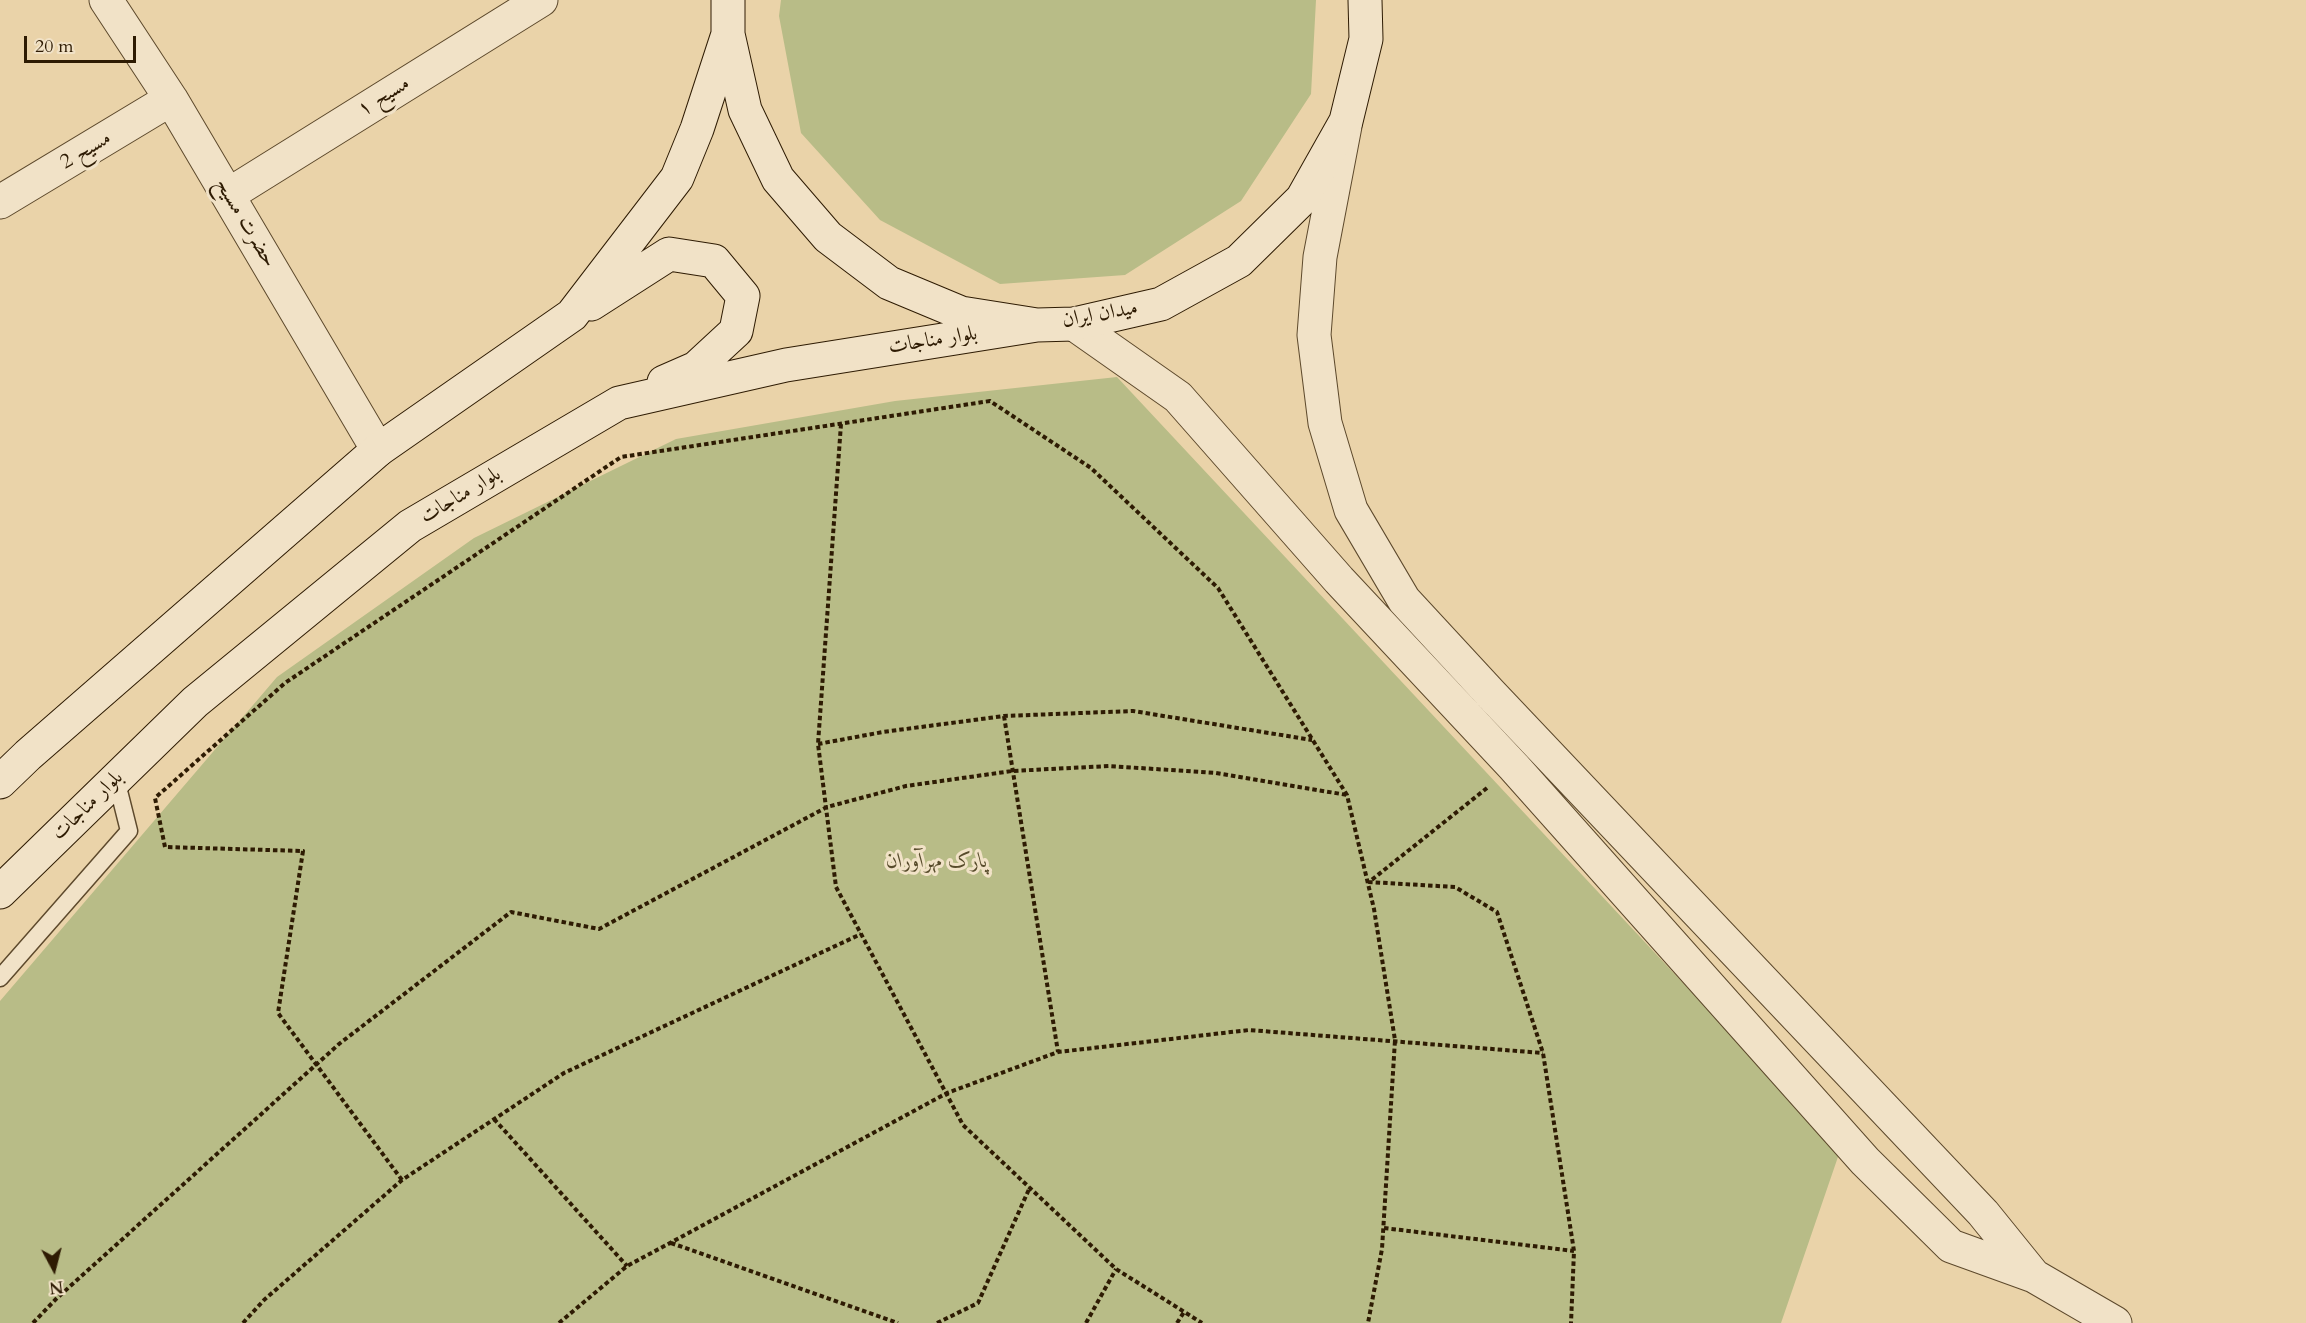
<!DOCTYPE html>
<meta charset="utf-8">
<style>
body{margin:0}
#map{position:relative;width:2306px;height:1323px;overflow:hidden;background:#ead3a9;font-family:Cardo,serif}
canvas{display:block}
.north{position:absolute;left:24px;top:1239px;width:60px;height:60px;-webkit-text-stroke:4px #f1e2c7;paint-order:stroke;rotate:173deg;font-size:16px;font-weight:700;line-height:24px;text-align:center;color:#2e1b03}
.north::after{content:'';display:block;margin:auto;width:21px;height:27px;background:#2e1b03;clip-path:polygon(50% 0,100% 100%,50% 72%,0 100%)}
.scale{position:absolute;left:24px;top:36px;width:112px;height:27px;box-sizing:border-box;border:3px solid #2e1b03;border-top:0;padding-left:8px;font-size:18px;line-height:21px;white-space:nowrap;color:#2e1b03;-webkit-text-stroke:4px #f1e2c7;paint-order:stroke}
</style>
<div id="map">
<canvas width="2306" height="1323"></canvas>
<div class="north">N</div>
<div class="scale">20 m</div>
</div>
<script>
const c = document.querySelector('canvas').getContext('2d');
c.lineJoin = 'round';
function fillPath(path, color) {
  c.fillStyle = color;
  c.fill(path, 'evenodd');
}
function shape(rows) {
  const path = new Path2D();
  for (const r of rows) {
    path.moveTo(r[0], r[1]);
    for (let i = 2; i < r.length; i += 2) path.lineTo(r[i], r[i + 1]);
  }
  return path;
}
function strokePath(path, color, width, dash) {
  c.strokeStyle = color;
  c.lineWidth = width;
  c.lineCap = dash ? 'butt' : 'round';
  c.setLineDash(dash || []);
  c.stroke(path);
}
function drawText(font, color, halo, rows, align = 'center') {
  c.font = font + ' Cardo,Amiri,serif';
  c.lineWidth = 6;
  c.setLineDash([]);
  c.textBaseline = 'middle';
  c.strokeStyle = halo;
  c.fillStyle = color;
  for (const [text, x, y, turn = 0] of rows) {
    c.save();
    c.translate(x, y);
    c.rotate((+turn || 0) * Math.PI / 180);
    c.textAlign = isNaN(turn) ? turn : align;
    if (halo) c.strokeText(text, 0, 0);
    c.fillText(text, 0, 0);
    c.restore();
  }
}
fillPath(shape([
 [781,0,1316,0,1311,94,1241,201,1125,275,1000,284,880,220,801,133,779,16],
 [1117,377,1840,1151,1781,1323,0,1323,0,1001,277,677,474,538,676,439,895,401]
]), '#b8bc87');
const service = shape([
 [0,978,129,831,116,779]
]);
const minor = shape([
 [106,0,171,99,378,450],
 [228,195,541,0],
 [0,202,171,99]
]);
const tertiary = shape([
 [1345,126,1320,257,1314,335,1325,423,1351,510,1404,600,1490,693,1983,1213,2034,1276],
 [1074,324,1178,397,1339,580,1514,767,1865,1161,1951,1246,2034,1276,2115,1323]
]);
const secondary = shape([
 [728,0,728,34,745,110,778,179,828,237,889,283,961,313,1037,325,1074,324,1161,304,1239,261,1302,199,1346,121,1366,39,1365,0],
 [591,304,669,254,714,261,743,296,736,331,696,368,664,382],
 [0,782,28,755,378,450,572,315,677,178,697,129,728,34],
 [0,892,195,702,410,526,619,403,786,365,1037,325]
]);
strokePath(service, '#5d492c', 19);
strokePath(minor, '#5d492c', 35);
strokePath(tertiary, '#5d492c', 35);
strokePath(secondary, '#2e1b03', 35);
strokePath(shape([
 [841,424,818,744,836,887,963,1125,1116,1269,1202,1323],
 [1004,716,1058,1052],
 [818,744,883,732,1004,716,1133,711,1312,740],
 [1487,788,1369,882,1455,887,1497,912,1543,1053,1574,1251,1571,1323],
 [494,1119,627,1266],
 [402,1180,278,1013,303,851,165,847,155,798,285,683,621,457,990,401,1091,468,1218,588,1347,795,1374,909,1395,1040,1382,1249,1368,1323],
 [1384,1228,1574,1251],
 [671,1243,898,1323],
 [33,1323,56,1299,339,1044,511,912,599,929,827,807,906,786,1012,771,1109,766,1216,773,1347,795],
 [243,1323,264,1300,402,1180,564,1073,861,934],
 [559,1323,627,1266,670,1243,947,1093,1058,1052,1249,1030,1543,1053],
 [937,1323,978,1303,1030,1187],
 [1086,1323,1116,1269],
 [1177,1323,1184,1312]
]), '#2e1b03', 4, [4.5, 3]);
strokePath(service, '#f1e2c7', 16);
strokePath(minor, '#f1e2c7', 33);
strokePath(tertiary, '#f1e2c7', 33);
strokePath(secondary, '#f1e2c7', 33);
drawText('21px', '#2e1b03', '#f1e2c7', [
 ["مسیح ۱",384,97,-32],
 ["مسیح 2",86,151,-31],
 ["حضرت مسیح",245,223,59],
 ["میدان ایران",1100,315,-10],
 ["بلوار مناجات",933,341,-9],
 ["بلوار مناجات",461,496,-31],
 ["بلوار مناجات",88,806,-44]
]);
drawText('italic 21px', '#574b2b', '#f1e2c7', [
 ["پارک مهرآوران",937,862]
]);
</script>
